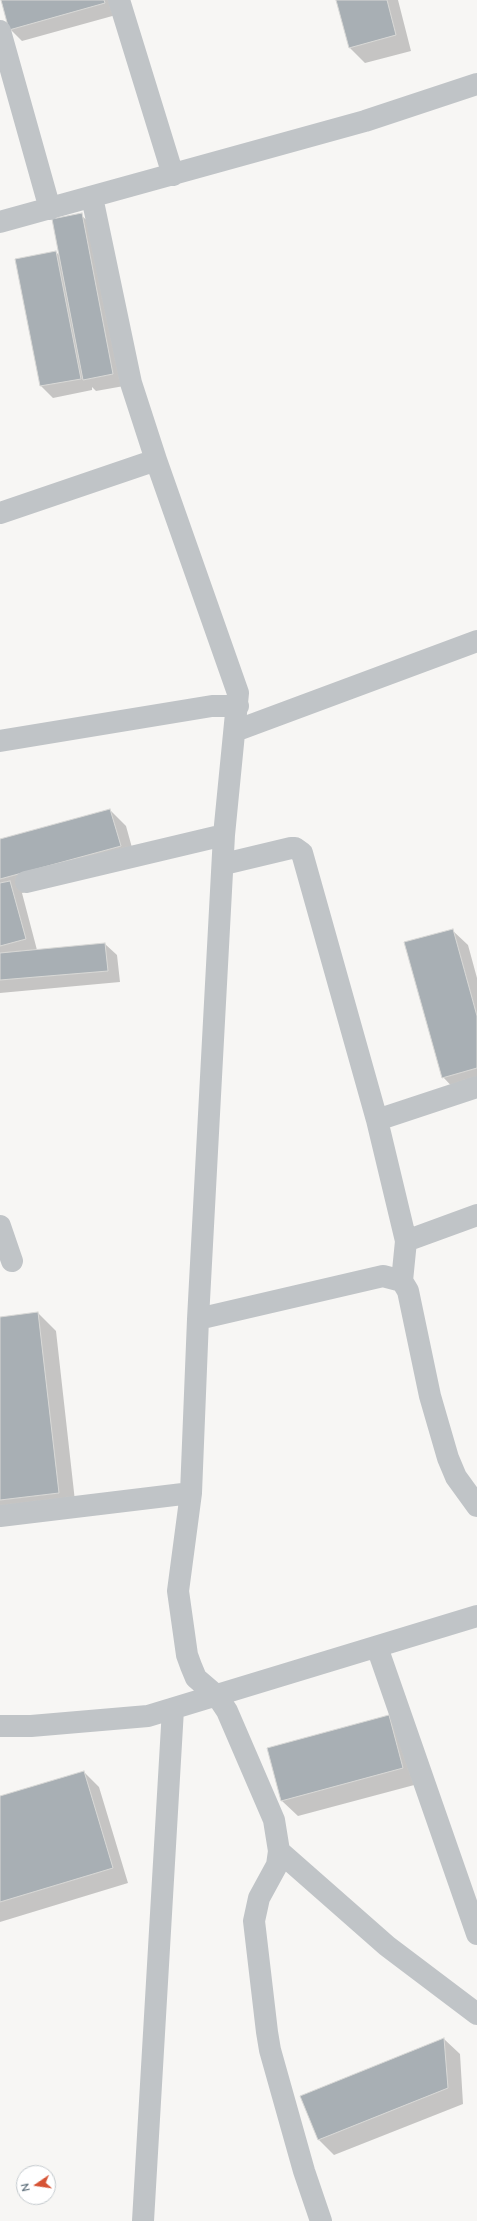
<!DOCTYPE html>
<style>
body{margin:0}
#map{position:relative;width:477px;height:2221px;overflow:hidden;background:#f7f6f4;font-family:Quicksand,sans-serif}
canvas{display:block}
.north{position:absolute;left:16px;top:2165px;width:40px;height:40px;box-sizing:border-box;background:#fff;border:1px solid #c3c9cd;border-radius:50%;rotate:257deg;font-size:11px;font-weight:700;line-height:16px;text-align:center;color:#687883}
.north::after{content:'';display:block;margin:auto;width:14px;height:18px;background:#d65334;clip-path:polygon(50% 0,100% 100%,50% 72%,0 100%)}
</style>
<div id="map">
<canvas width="477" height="2221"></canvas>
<div class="north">N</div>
</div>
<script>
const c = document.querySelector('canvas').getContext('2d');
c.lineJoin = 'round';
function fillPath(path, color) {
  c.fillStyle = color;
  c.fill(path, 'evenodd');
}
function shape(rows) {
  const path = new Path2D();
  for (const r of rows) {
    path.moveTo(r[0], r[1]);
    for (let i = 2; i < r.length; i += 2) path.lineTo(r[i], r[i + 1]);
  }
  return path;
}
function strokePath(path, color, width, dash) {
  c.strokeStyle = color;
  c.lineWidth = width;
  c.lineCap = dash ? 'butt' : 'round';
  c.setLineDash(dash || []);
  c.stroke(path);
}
fillPath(shape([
 [2,0,112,0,116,15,22,41,10,29],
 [337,0,398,0,411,51,365,63,350,48],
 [81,215,93,226,124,386,96,391,92,387,92,390,53,398,41,386,16,260,56,252,60,256],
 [110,810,126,826,136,862,22,893,37,950,105,944,117,955,120,982,0,993,0,840],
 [452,930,468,945,477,978,477,1088,458,1093,443,1077],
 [38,1313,56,1331,76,1510,0,1519,0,1318],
 [389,1716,404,1732,418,1784,298,1816,282,1801],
 [84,1772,99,1787,128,1883,0,1922,0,1797],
 [444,2039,460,2054,463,2104,334,2155,318,2139,301,2096]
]), '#0003');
const building = shape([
 [1,0,104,0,105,3,9,30,1,0],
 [336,0,387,0,396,35,349,48,336,0],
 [82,213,113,374,83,380,52,219,82,213],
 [56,251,81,379,40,386,15,259,56,251],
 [110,809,121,846,0,879,0,839,110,809],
 [10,881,26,939,0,946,0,883,10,881],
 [453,929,477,1016,477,1068,442,1078,404,942,453,929],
 [105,943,108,971,0,980,0,953,105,943],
 [38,1312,59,1493,0,1500,0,1317,38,1312],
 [389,1715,403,1768,281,1801,267,1748,389,1715],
 [84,1771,113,1868,0,1902,0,1796,84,1771],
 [444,2038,448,2088,318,2140,300,2096,444,2038]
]);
fillPath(building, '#a8afb4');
strokePath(building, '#d8d8d6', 1);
strokePath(shape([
 [119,0,173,175],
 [0,31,50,209],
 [92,197,131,383,156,460,238,693,224,835,198,1319,191,1493,178,1591,187,1655,191,1666,196,1678,217,1696,227,1711,274,1820,279,1851,277,1865,259,1898,254,1921,267,2032,270,2050,304,2171,321,2221],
 [0,222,365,121,477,84],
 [0,513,156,460],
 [235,731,477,641],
 [0,741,212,706,238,706],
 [224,864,291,848,295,848,302,853,377,1120,406,1241,402,1281],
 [26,882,224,835],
 [377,1120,477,1087],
 [0,1226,12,1261],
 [406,1241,477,1215],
 [198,1319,383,1276,402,1281,408,1291,430,1396,448,1458,456,1477,477,1506],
 [0,1516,191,1493],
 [377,1647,477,1934],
 [0,1726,31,1726,148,1716,477,1616],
 [279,1851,387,1946,477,2014],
 [143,2221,173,1709]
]), '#c0c4c7', 22);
</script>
